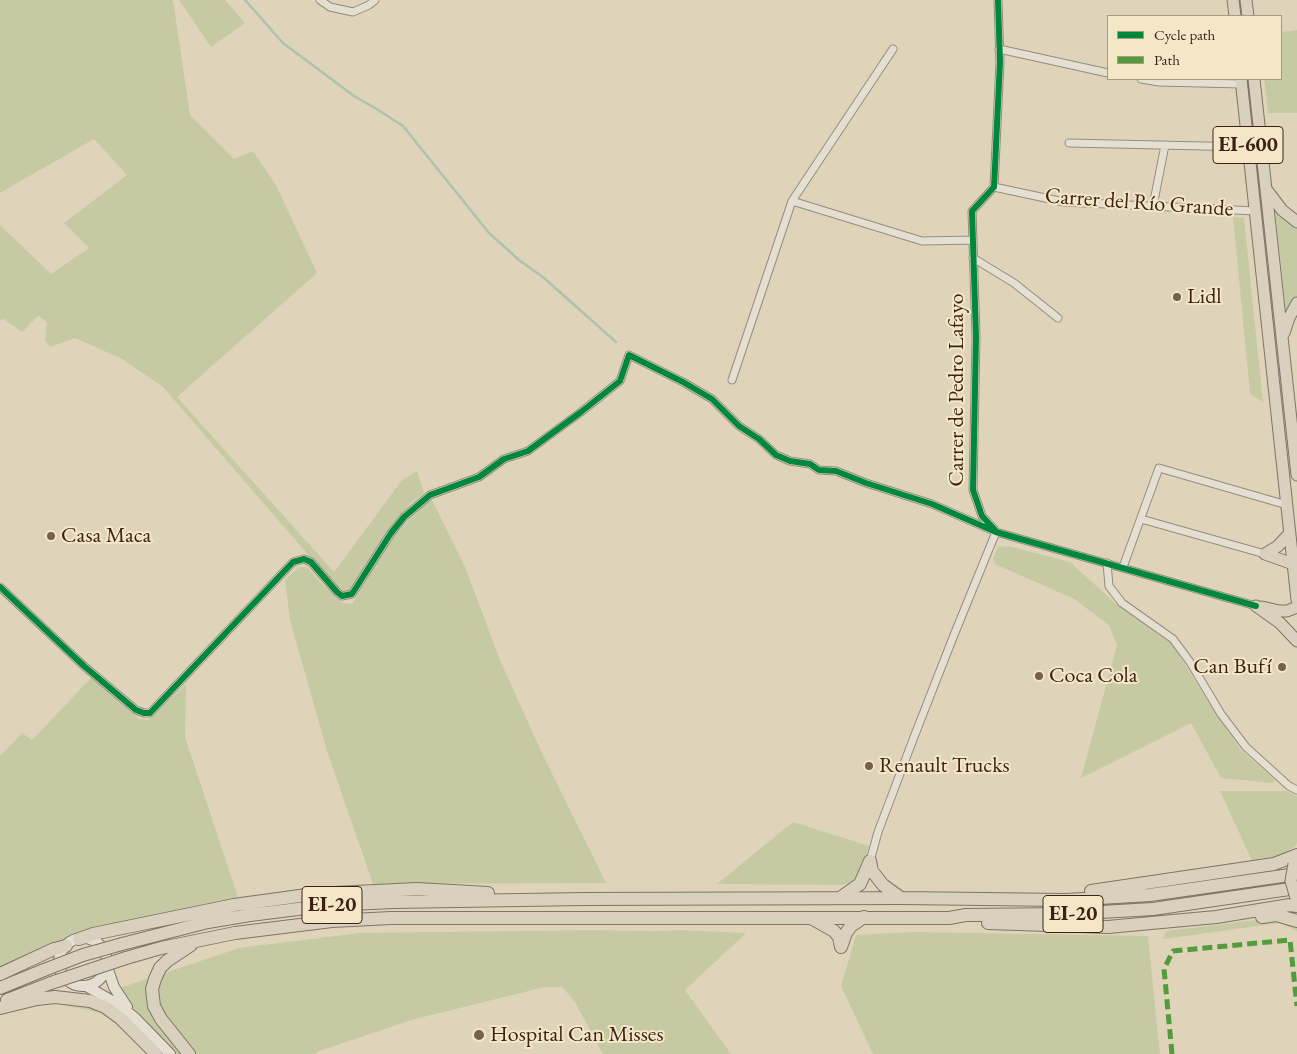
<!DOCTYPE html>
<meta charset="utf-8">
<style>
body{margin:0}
#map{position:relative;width:1297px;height:1054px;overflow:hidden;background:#dfd4ba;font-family:"EB Garamond",serif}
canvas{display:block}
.legend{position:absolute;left:1107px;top:15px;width:175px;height:65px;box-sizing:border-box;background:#f4e7c8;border:1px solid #ab9880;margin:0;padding:6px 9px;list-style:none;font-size:15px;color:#3d2214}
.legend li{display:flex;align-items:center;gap:10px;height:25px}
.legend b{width:25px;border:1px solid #ab9880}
</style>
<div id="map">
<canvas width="1297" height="1054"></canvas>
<ul class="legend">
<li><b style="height:6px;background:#00873e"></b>Cycle path</li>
<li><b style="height:6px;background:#539b3d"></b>Path</li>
</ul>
</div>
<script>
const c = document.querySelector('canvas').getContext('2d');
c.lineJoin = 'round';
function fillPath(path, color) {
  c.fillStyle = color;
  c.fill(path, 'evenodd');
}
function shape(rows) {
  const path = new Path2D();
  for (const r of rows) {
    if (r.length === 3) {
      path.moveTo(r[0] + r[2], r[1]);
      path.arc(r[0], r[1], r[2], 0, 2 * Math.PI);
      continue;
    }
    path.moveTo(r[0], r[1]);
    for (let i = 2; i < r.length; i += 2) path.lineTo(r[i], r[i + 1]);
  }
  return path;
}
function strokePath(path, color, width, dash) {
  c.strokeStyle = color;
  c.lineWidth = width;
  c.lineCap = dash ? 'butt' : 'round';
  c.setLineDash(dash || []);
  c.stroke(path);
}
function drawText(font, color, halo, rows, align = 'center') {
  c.font = font + ' "EB Garamond",serif';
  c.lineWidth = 4;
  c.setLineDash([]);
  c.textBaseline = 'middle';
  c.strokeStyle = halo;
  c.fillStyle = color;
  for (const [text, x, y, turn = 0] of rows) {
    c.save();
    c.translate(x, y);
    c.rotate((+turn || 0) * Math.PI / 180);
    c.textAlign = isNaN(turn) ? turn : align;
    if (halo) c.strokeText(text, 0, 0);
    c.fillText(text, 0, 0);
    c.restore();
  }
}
fillPath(shape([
 [0,0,173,0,190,115,234,159,253,151,276,185,317,273,177,397,334,572,402,480,417,471,424,493,412,502,385,534,355,582,348,591,341,590,329,579,163,387,122,359,75,338,50,347,45,340,47,322,38,316,22,332,4,319,0,320,0,225,51,274,89,248,64,223,127,175,94,139,0,193],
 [179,0,225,0,245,23,211,47],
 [1297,30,1297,113,1268,113,1264,79,1281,79,1281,32],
 [1275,209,1297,226,1297,296,1286,313],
 [1233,217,1244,218,1263,402,1250,394],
 [431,498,465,567,500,660,541,751,606,883,373,884,327,751,290,620,285,580,299,567,307,567,325,587,343,603,352,604,393,536],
 [1008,546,1070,562,1115,603,1173,645,1214,711,1241,750,1274,779,1273,783,1221,778,1191,723,1081,778,1117,645,1109,625,1074,599,995,564,993,559,998,547],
 [91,678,139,719,148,720,186,684,185,737,238,897,89,930,55,942,0,968,0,756,22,733,32,740],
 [1220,791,1287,791,1297,796,1297,842,1296,846,1274,859,1253,863],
 [793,822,869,846,857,880,850,884,841,885,717,884],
 [1273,918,1297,925,1297,931,1280,923,1163,939,1166,931],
 [591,930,653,931,681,930,746,933,685,990,731,1054,603,1054,575,1002,562,987,545,987,411,1020,319,1051,315,1054,149,1054,116,1021,98,1012,66,1006,239,948,360,933],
 [913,932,1148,936,1160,1054,873,1054,841,986,856,935]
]), '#c6caa2');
strokePath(shape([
 [245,0,283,43,354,96,375,108,403,126,489,233,519,260,544,278,616,342]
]), '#aec2ae', 2.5);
const street = shape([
 [320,0,330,7,353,12,369,5,375,0],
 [893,49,792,201,922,241,973,240],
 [999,49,1108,73],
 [1141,79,1159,82,1242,84],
 [1069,143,1249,147],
 [994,187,1064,202,1255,211],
 [1153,206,1165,145],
 [973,258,1014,283,1058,318],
 [732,380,792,201],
 [1141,519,1265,554],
 [995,530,982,516,973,490,976,337,972,211,994,187,1000,62,998,0],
 [1107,563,1109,586,1122,603,1173,639,1190,662,1221,714,1246,747,1289,786,1297,790],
 [1123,567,1159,468,1287,505],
 [0,587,84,666,136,710,144,713,150,713,293,562,304,559,311,562,337,592,342,596,352,594,391,533,404,517,430,495,479,477,504,459,528,451,581,412,620,381,629,355,683,382,712,399,739,426,759,439,776,455,790,461,810,464,819,470,836,471,866,483,932,504,996,532,1256,606],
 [870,861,878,832,914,737,954,635,996,532]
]);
const secondary = shape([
 [83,962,24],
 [107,967,114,987,127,1007],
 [86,986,116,1003,135,1018,170,1054]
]);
const primary = shape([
 [1233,0,1235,16],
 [1246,0,1248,16],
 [1241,79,1297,600],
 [1254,79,1297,475],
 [1266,189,1282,210,1297,222],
 [1284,333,1289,318,1297,303],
 [1265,554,1278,546,1290,533],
 [1265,554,1293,564],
 [1256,606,1280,623,1297,641],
 [1262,607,1279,611,1287,611,1297,607]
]);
const highway = shape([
 [870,861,872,871,883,885,901,898],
 [1091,891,1274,864,1297,855],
 [840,898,860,884,870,861],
 [1262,917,1276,915,1297,921],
 [811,918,834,931,839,937,841,947],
 [988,923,1108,927,1216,917,1290,905,1297,906],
 [79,939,93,934,234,905,314,894,417,889,488,893],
 [122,944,208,922,250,915,330,905,393,902,585,899,901,898,1065,900,1150,895,1297,874],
 [841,947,846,933,851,926,864,917],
 [126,958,161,948,235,933,332,921,391,918,949,918,966,915,1066,914,1153,909,1297,888],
 [0,974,54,949,66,946],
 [0,988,44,970],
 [7,1000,51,983],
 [0,1008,37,999,55,997,90,1001,105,1007,120,1018,156,1054],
 [189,1054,161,1019,154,1006,152,989,155,979,160,968,167,961,191,945]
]);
strokePath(street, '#968c7c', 9);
strokePath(secondary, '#7f7466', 12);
strokePath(primary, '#7f7466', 13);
strokePath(highway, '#7f7466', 14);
strokePath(street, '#e5dfd2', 7);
strokePath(secondary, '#e5dfd2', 10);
strokePath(primary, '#d9d0bd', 11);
strokePath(highway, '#d9d0bd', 12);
const primaryBridge = shape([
 [1294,864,1291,881,1296,898]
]);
const highwayBridge = shape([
 [44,970,83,955,122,944],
 [51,983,126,958]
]);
strokePath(primaryBridge, '#7f7466', 13, []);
strokePath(highwayBridge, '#7f7466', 14, []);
strokePath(primaryBridge, '#d9d0bd', 11);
strokePath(highwayBridge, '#d9d0bd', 12);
strokePath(shape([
 [1172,1054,1164,969,1173,951,1290,940,1297,1006]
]), '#539b3d', 5, [10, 5]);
strokePath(shape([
 [995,530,982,516,973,490,976,337,972,211,994,187,1000,62,998,0],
 [0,587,84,666,136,710,144,713,150,713,293,562,304,559,311,562,337,592,342,596,352,594,391,533,404,517,430,495,479,477,504,459,528,451,581,412,620,381,629,355,683,382,712,399,739,426,759,439,776,455,790,461,810,464,819,470,836,471,866,483,932,504,996,532,1256,606]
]), '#00873e', 6);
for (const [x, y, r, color] of [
 [1177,297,5,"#76604e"],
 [51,536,5,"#76604e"],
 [1282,667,5,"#76604e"],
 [1039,676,5,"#76604e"],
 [869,766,5,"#76604e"],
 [479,1035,6,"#76604e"]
]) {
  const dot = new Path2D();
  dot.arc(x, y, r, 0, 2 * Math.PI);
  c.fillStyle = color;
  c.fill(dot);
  strokePath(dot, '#f4e7c8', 2);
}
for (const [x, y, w] of [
 [1248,145,70],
 [332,905,60],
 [1073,914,60]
]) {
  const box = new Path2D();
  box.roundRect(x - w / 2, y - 18.5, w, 37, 4);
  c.fillStyle = '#f4e7c8';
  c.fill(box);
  strokePath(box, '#3d2214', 1);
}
drawText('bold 21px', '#3d2214', null, [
 ["EI-600",1248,145],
 ["EI-20",332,905],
 ["EI-20",1073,914]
]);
drawText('22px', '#3d2214', '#f4e7c8', [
 ["Carrer del Río Grande",1139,203,4],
 ["Carrer de Pedro Lafayo",957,390,-90]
]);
drawText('22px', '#3d2214', '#f4e7c8', [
 ["Lidl",1187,297],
 ["Casa Maca",61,536],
 ["Can Bufí",1272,667,"right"],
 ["Coca Cola",1049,676],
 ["Renault Trucks",879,766],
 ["Hospital Can Misses",490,1035]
], 'left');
</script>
